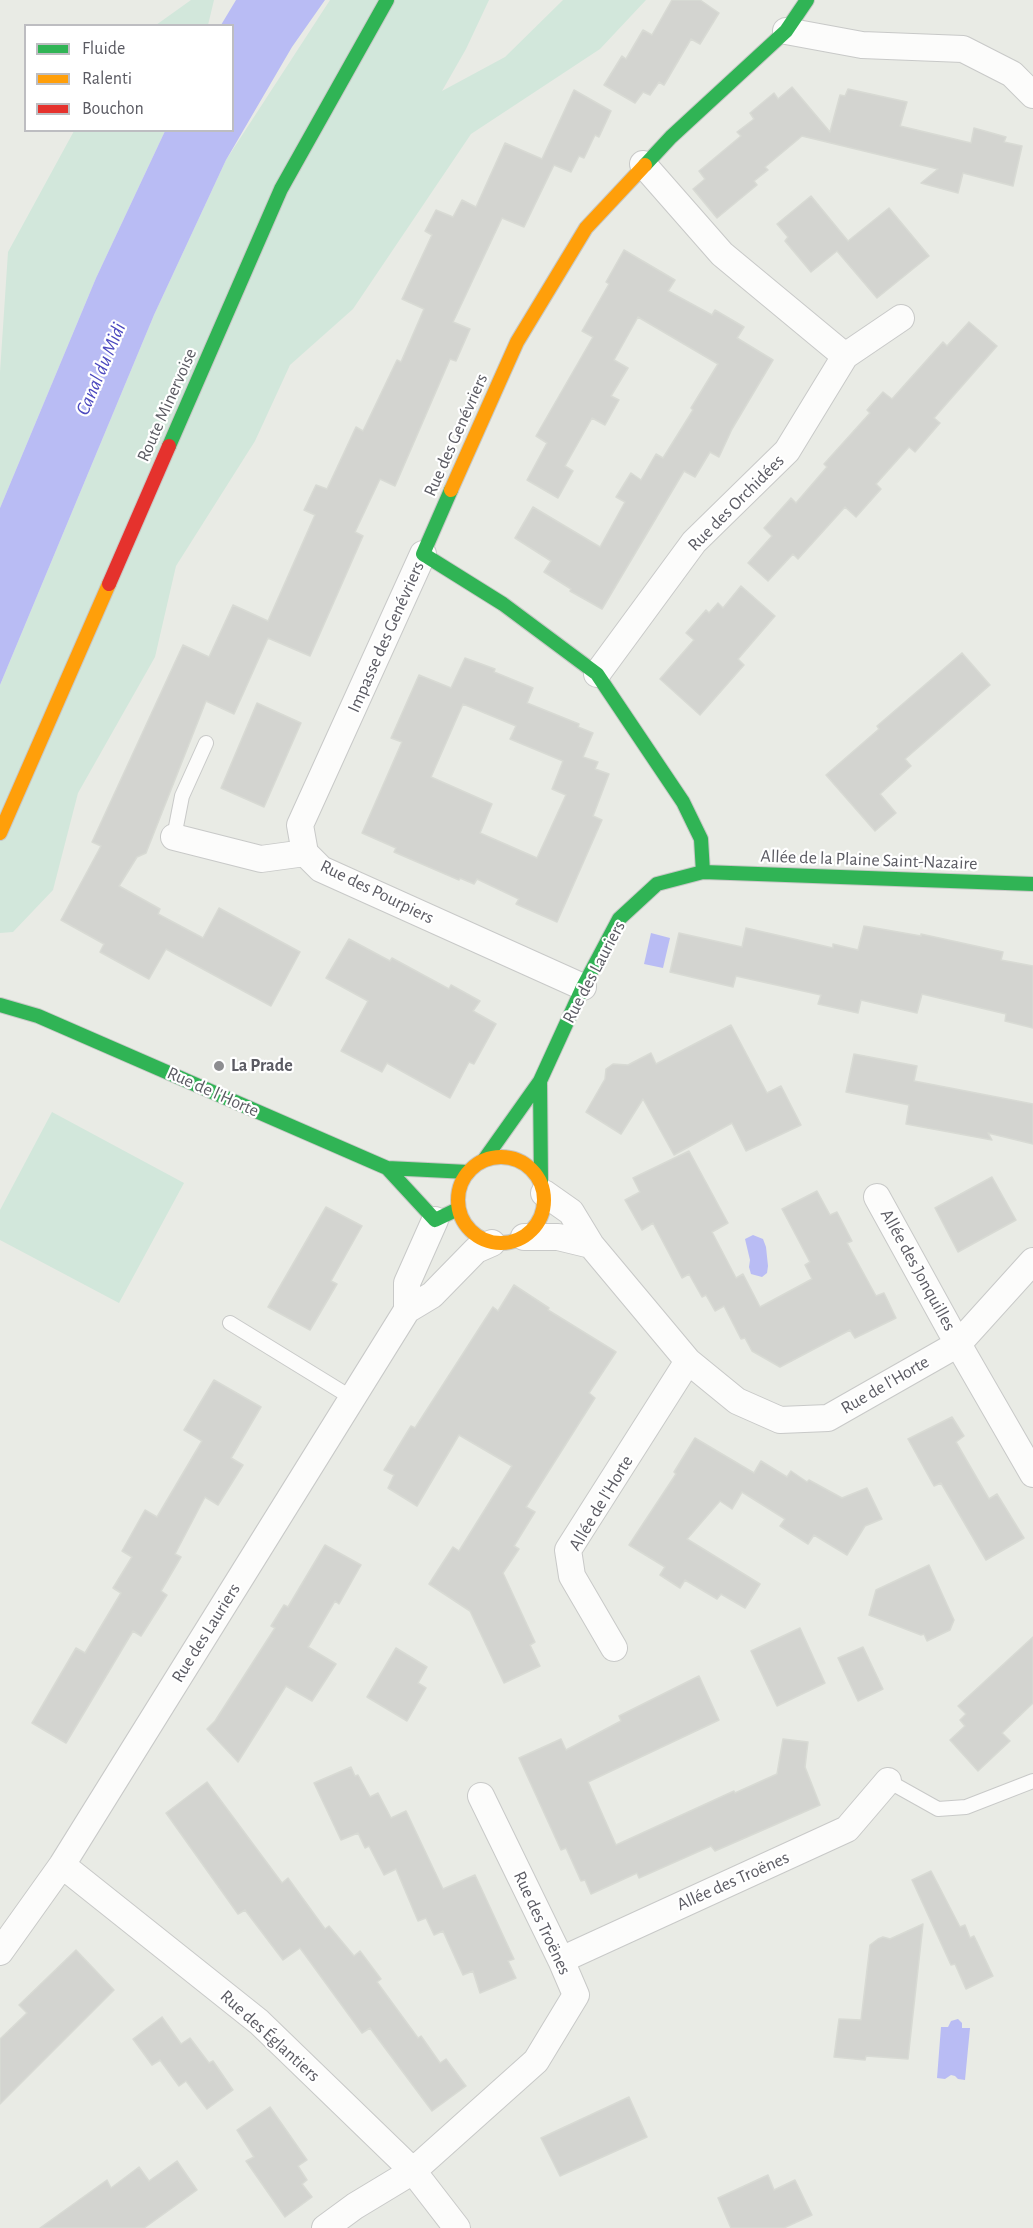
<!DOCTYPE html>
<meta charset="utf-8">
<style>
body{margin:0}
#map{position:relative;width:1033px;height:2228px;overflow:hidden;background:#e9ebe5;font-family:"Alegreya Sans",sans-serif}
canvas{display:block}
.legend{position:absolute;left:24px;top:24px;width:210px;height:108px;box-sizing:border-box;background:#fff;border:2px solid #bdbdc1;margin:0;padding:8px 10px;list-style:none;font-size:18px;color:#5b5b63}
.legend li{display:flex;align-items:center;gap:12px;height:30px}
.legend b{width:30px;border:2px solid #bdbdc1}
</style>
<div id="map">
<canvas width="1033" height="2228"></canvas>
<ul class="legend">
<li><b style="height:8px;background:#30b455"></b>Fluide</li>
<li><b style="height:8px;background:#ff9f0a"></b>Ralenti</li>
<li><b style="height:8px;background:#e5322d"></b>Bouchon</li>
</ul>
</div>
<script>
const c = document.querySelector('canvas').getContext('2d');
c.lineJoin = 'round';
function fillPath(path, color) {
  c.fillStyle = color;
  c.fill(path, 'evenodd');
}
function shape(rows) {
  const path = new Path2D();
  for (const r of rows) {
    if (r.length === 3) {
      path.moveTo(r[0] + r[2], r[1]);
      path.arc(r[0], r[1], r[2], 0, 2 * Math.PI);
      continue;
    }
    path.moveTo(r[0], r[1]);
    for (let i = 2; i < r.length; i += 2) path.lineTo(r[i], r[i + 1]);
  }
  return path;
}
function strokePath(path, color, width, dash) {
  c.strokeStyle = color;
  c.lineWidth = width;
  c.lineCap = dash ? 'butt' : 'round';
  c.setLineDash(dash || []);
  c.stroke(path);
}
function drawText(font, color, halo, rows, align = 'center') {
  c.font = font + ' "Alegreya Sans",sans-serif';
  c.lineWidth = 4.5;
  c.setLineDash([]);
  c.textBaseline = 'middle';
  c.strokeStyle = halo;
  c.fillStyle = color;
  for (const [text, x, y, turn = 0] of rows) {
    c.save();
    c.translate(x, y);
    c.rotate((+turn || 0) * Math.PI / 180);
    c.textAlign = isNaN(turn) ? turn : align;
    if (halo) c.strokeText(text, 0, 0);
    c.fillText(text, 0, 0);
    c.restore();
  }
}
fillPath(shape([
 [191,0,214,0,208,25,156,25],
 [330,0,489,0,466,49,442,91,505,57,563,0,646,0,600,49,471,134,353,309,290,365,255,441,176,566,155,657,78,793,53,890,13,932,0,933,0,685,154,315,226,160],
 [74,131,165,131,96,278,0,508,0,372,8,252],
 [52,1112,184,1183,119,1303,0,1240,0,1210]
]), '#d2e7db');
fillPath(shape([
 [236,0,325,0,292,47,226,160,154,315,0,685,0,508,96,278,165,131,232,130,232,26,221,25],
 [651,933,670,938,663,968,644,964],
 [753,1235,763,1239,766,1247,768,1266,767,1273,762,1277,751,1274,749,1267,750,1260,745,1239],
 [958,2019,962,2023,962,2028,970,2028,965,2080,958,2079,955,2076,951,2075,945,2079,937,2078,941,2027,948,2027,951,2021]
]), '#b9bcf4');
const building = shape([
 [672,0,700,0,719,13,700,44,691,39,664,85,659,82,650,95,643,92,635,103,604,85,622,56,626,59,643,30,652,35,672,0],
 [792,87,830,132,840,95,845,96,848,89,907,102,900,126,971,143,974,128,1006,137,1004,142,1022,146,1013,186,963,173,958,193,921,183,938,169,802,136,765,167,768,170,754,181,757,185,717,218,693,189,705,179,699,171,741,136,737,132,754,119,750,113,774,93,778,99,792,87],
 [574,90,611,111,599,137,595,135,584,158,579,156,571,172,554,165,524,227,502,218,453,322,470,329,456,361,450,359,395,486,380,479,355,532,363,536,310,656,268,638,234,714,206,701,146,853,137,857,119,886,160,909,158,914,203,938,219,908,300,952,271,1006,166,949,149,979,100,952,104,944,61,920,101,846,92,842,183,645,209,657,233,605,268,621,315,515,304,510,316,485,327,489,356,427,363,431,397,360,401,362,424,309,402,299,432,235,425,231,436,210,453,217,462,200,476,207,505,143,542,159,574,90],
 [811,196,848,241,889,208,929,256,877,298,837,251,811,272,785,241,788,237,777,224,811,196],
 [624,250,675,280,668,291,712,315,715,310,744,327,737,338,773,360,732,429,719,457,710,452,695,477,684,471,602,609,570,591,571,589,544,572,551,561,515,538,533,507,600,547,625,502,616,497,631,473,641,480,656,454,663,458,693,410,691,408,718,364,638,317,614,360,628,368,611,396,619,400,605,425,592,418,565,466,573,471,558,498,527,480,547,443,536,436,593,337,582,331,609,284,606,282,624,250],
 [969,322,997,346,934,418,940,423,915,452,909,447,876,484,881,489,856,517,845,507,798,559,793,554,768,581,748,563,772,536,764,528,791,498,796,503,827,467,824,464,870,413,867,410,883,392,892,399,943,342,947,346,969,322],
 [741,586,775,616,738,659,744,665,700,715,660,679,694,640,686,633,706,610,709,613,718,603,723,608,741,586],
 [962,653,990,685,905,759,911,766,880,794,896,813,875,831,826,775,879,729,877,726,962,653],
 [465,658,495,669,494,672,533,688,527,703,579,724,578,727,593,733,583,757,598,762,595,769,609,774,593,816,602,820,557,922,516,904,519,899,477,879,474,884,460,878,459,880,394,852,396,848,362,833,402,742,391,738,419,675,451,688,465,658],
 [463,704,516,726,510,739,563,761,552,789,566,795,537,858,480,833,492,804,431,777,463,704],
 [257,703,301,723,264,807,221,788,257,703],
 [864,926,921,936,921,934,1003,952,1001,960,1033,966,1033,1028,1005,1021,1006,1014,922,994,917,1013,861,1000,858,1013,818,1004,821,995,736,976,733,987,670,972,679,933,742,947,746,928,833,948,833,944,858,950,864,926],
 [349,939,390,961,392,958,449,989,451,985,480,1001,473,1011,496,1024,474,1064,469,1062,450,1098,387,1063,382,1072,341,1051,368,1001,326,978,349,939],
 [731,1025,767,1093,781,1086,801,1125,746,1151,732,1123,674,1155,643,1099,621,1134,586,1112,605,1079,606,1069,613,1064,628,1065,651,1053,656,1064,731,1025],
 [854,1054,917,1066,914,1081,1033,1104,1033,1144,988,1133,992,1140,906,1124,909,1105,846,1092,854,1054],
 [689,1151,728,1223,712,1232,736,1278,743,1274,760,1307,812,1279,805,1265,810,1262,782,1209,817,1191,830,1215,837,1212,852,1241,847,1243,876,1296,884,1293,896,1318,855,1338,850,1330,780,1367,752,1351,745,1338,741,1339,724,1306,715,1311,706,1295,702,1297,689,1274,682,1278,653,1223,642,1230,625,1200,640,1192,633,1178,689,1151],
 [992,1177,1016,1220,958,1252,935,1208,992,1177],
 [326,1207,362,1226,331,1281,337,1284,310,1330,268,1307,326,1207],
 [514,1285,549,1308,548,1310,616,1352,589,1393,595,1398,526,1507,535,1512,514,1546,519,1549,503,1573,535,1642,530,1645,540,1666,504,1683,470,1611,429,1584,453,1547,459,1551,512,1466,459,1435,417,1506,388,1488,394,1475,384,1470,411,1426,415,1428,493,1307,498,1311,514,1285],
 [214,1380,261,1407,231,1458,243,1465,218,1505,205,1497,175,1554,181,1557,161,1591,167,1595,141,1636,133,1631,66,1743,32,1723,76,1648,85,1653,121,1593,113,1588,132,1557,122,1551,145,1510,157,1517,202,1441,184,1430,214,1380],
 [952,1417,964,1436,956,1442,989,1499,997,1494,1024,1538,986,1560,941,1483,934,1486,908,1439,952,1417],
 [695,1438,754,1473,761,1461,787,1477,791,1471,807,1482,809,1480,842,1498,867,1488,882,1519,865,1526,847,1555,814,1535,808,1544,780,1526,785,1519,742,1492,732,1509,720,1501,687,1539,760,1584,745,1608,721,1594,717,1599,685,1580,680,1588,660,1575,665,1567,629,1545,676,1474,674,1472,695,1438],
 [325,1545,361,1565,339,1604,335,1601,308,1647,336,1664,312,1701,286,1686,238,1762,207,1729,215,1721,275,1628,271,1626,284,1605,288,1607,325,1545],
 [929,1565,954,1620,950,1630,927,1641,924,1634,921,1635,869,1615,876,1590,929,1565],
 [800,1628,825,1683,777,1706,751,1651,800,1628],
 [1033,1637,1033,1703,1002,1733,1010,1741,978,1771,950,1740,965,1726,960,1720,966,1714,958,1706,1033,1637],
 [863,1647,883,1689,858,1701,838,1658,863,1647],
 [396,1648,427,1667,418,1683,426,1688,407,1721,367,1697,396,1648],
 [699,1676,719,1720,588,1782,616,1845,734,1791,735,1793,777,1774,783,1739,808,1742,805,1767,820,1805,715,1851,711,1846,639,1878,637,1873,591,1894,585,1880,581,1881,566,1848,561,1850,519,1758,561,1739,566,1750,621,1721,619,1716,699,1676],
 [351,1767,355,1776,358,1775,370,1797,378,1793,391,1818,406,1811,443,1889,475,1875,514,1959,508,1961,516,1978,480,1993,473,1971,463,1975,443,1931,434,1935,426,1918,418,1921,396,1869,384,1875,369,1846,365,1848,358,1833,341,1840,314,1783,351,1767],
 [207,1782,282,1883,288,1878,325,1929,329,1926,354,1956,360,1951,381,1979,377,1982,418,2038,421,2036,440,2063,446,2059,466,2086,432,2111,370,2028,362,2033,300,1948,283,1960,245,1910,238,1914,166,1813,207,1782],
 [931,1871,960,1927,965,1925,970,1938,974,1936,993,1976,966,1989,955,1964,951,1965,912,1880,931,1871],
 [923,1924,908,2059,866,2056,865,2060,834,2057,839,2019,861,2020,870,1945,878,1939,883,1937,890,1939,923,1924],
 [76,1950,114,1990,0,2104,0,2039,27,2013,19,2005,76,1950],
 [162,2017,181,2044,190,2038,209,2063,213,2061,233,2090,207,2109,186,2081,179,2086,160,2060,152,2065,133,2039,162,2017],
 [629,2097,647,2137,560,2176,541,2138,629,2097],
 [270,2107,307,2160,298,2166,307,2180,302,2184,312,2197,285,2217,246,2161,254,2157,237,2130,270,2107],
 [177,2161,197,2190,144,2228,40,2228,107,2180,111,2188,139,2167,149,2181,177,2161],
 [768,2175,774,2190,795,2180,812,2215,784,2228,731,2228,718,2198,768,2175]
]);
fillPath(building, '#d3d4d0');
strokePath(building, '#d8dad4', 1.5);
const lane = shape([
 [174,837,182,796,206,743],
 [230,1323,352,1398],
 [888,1781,938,1809,966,1807,1033,1781]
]);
const street = shape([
 [786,31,862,45,963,49,1012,74,1033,95],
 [643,164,722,254,845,356],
 [423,554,300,825,305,853,321,869,583,987],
 [597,674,694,542,787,451,845,356,901,318],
 [174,837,261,859,305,853],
 [544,1193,571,1212,591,1245,688,1361,737,1401,780,1420,828,1418,958,1344,1033,1261],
 [877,1197,958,1344,1033,1474],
 [524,1237,558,1237,591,1245],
 [407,1310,407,1283,435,1220],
 [614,1648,572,1576,568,1550,688,1361],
 [62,1865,259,2022,413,2171,457,2228],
 [0,1952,62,1865,407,1310,432,1295,476,1250,492,1243],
 [561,1960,847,1829,888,1781],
 [325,2228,355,2206,413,2171,536,2061,576,1995,561,1960,481,1796]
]);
const fast = shape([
 [645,165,671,137,786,31,807,0],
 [169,446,281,189,387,0],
 [451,490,423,554,503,604,597,674,683,802,701,839,703,872],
 [0,1005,38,1016,387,1168,468,1172],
 [540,1081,541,1182],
 [484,1160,540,1081,583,987,619,919,657,884,703,872,1033,884],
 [387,1168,435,1220,458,1209]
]);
const slow = shape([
 [451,490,517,342,586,228,645,165],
 [0,833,109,584],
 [501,1200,43]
]);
const jam = shape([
 [109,584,169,446]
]);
strokePath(lane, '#c8c9c8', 16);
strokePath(street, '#c8c9c8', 28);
strokePath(fast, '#c7c8c6', 16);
strokePath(slow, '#c7c8c6', 16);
strokePath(jam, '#c7c8c6', 16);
strokePath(lane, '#fcfcfb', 14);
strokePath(street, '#fcfcfb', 26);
strokePath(fast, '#30b455', 14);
strokePath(slow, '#ff9f0a', 14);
strokePath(jam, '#e5322d', 14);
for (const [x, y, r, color] of [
 [219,1066,6,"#8d8d90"]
]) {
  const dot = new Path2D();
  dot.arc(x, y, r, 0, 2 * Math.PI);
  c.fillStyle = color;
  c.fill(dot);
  strokePath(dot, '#fff', 2);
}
drawText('18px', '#5b5b63', '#fff', [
 ["Route Minervoise",167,405,-66],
 ["Rue des Genévriers",456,435,-66],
 ["Rue des Orchidées",736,503,-45],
 ["Impasse des Genévriers",386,637,-66],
 ["Allée de la Plaine Saint-Nazaire",869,860,2],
 ["Rue des Pourpiers",377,892,26],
 ["Rue des Lauriers",594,972,-62],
 ["Rue de l'Horte",213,1092,24],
 ["Allée des Jonquilles",918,1270,61],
 ["Rue de l'Horte",885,1385,-30],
 ["Allée de l'Horte",601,1503,-59],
 ["Rue des Lauriers",206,1633,-58],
 ["Allée des Troënes",733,1881,-24],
 ["Rue des Troënes",542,1923,65],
 ["Rue des Églantiers",270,2036,42]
]);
drawText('bold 18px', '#5b5b63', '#fff', [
 ["La Prade",231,1066]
], 'left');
drawText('italic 20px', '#4b48be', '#fff', [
 ["Canal du Midi",101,369,-67]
]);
</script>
